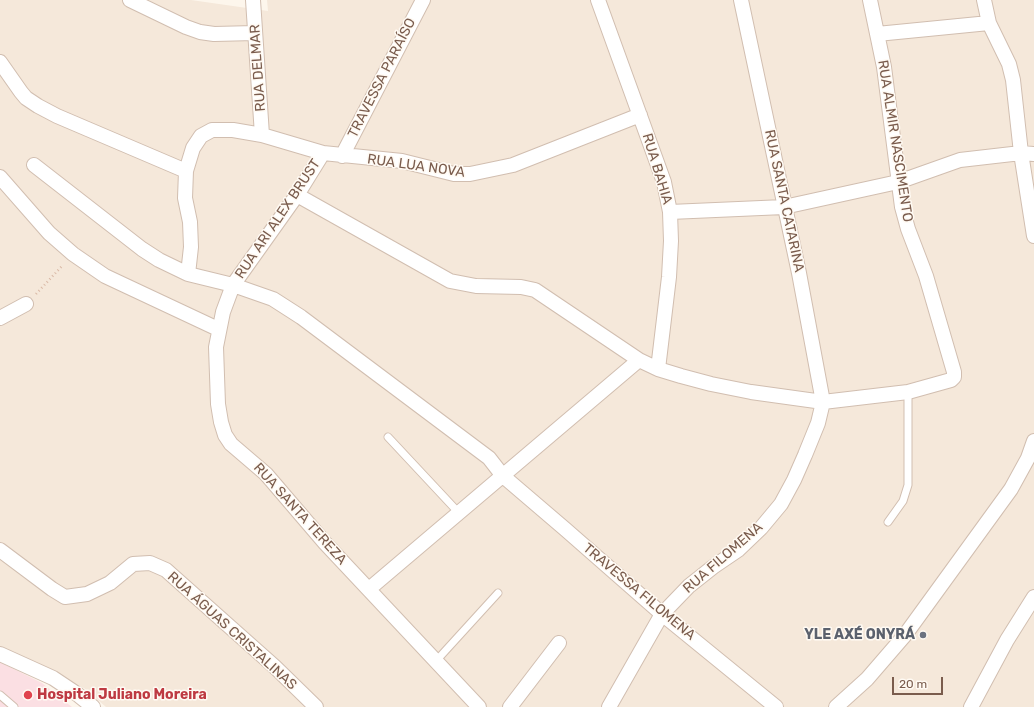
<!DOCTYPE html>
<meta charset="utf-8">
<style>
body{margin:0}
#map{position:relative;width:1034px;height:707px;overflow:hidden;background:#fdf6ec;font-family:Rubik,sans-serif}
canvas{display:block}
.scale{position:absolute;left:892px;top:677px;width:51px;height:18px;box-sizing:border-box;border:2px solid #7a5c4d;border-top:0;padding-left:5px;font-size:12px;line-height:14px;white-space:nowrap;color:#7a5c4d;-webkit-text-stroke:3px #fffaf3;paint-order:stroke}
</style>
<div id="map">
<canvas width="1034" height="707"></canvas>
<div class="scale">20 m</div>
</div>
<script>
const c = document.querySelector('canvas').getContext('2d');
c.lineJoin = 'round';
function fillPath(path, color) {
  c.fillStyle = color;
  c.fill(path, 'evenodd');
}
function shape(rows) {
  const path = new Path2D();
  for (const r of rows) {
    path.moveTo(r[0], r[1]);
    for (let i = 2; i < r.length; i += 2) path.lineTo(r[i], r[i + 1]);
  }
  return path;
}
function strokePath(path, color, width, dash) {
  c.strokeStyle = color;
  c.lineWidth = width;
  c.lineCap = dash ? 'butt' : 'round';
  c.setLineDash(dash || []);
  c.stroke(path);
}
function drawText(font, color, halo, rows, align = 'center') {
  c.font = font + ' Rubik,sans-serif';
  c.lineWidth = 3;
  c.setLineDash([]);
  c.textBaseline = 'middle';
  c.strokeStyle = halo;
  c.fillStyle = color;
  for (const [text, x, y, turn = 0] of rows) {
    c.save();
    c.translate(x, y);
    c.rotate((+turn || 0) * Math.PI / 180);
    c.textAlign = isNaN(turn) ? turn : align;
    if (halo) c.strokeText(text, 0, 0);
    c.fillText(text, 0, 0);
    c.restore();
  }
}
fillPath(shape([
 [0,0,191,0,268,11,267,0,1034,0,1034,707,106,707,84,688,0,661]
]), '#f5e8da');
fillPath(shape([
 [0,662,42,683,72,707,0,707]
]), '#fbdfe3');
const service = shape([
 [388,437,459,513],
 [888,522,903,501,908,485,908,392],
 [436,661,498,593],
 [0,695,14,707]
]);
const minor = shape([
 [130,0,186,27,200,32,214,34,255,33],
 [253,0,262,135],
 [598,0,664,182,670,212,671,241,669,277,658,369],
 [984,0,989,23,1009,64,1013,80,1021,153,1034,236],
 [877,34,989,23],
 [0,62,21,92,26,98,38,106,57,116,186,171],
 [323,153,297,195,233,285,223,312,216,347,218,404,221,422,225,435,231,444,266,474,325,543,479,707],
 [342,156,423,0],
 [34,165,142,249,159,260,188,274,233,285,273,299,301,317,489,458,503,476,565,529,662,614,776,707],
 [0,177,49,233,73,254,105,276,218,329],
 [297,195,450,281,476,286,521,287,535,290,639,360,658,369,681,376,711,384,751,392,823,402,908,392,951,380,954,377,954,372,926,276,908,229,902,207,884,67,870,0],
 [670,212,784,207,898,182,960,160,1021,153,1034,154],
 [188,274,191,247,190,222,185,198,186,171,193,148,201,136,212,130,233,130,262,135,323,153,402,161,454,174,470,174,513,165,640,115],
 [0,318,26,304],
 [0,550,52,589,65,597,87,594,110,583,133,564,150,563,166,570,275,667,316,707],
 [369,589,639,360],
 [0,654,53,678,77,694,93,707],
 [510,707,559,643],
 [609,707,662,614,689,586,713,567,738,550,761,528,781,504,794,480,805,455,818,423,823,402,799,273,741,0],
 [836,707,867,679,905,635,1011,489,1028,458,1034,441],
 [971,707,1007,640,1034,597]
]);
strokePath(service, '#d1beb0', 9);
strokePath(minor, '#d1beb0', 16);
strokePath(shape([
 [36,294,63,265]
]), '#d9b8a5', 2.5, [1, 3]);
strokePath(service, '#fff', 7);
strokePath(minor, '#fff', 14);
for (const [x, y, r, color] of [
 [923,635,4,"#6b7280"],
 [28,695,5,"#e0444e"]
]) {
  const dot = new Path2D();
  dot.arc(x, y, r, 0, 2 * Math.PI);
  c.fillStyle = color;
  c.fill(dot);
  strokePath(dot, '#fffaf3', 1.5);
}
drawText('14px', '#7a5c4d', '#fffaf3', [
 ["RUA DELMAR",258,68,-94],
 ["TRAVESSA PARAÍSO",382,78,-63],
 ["RUA ALMIR NASCIMENTO",895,141,81],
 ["RUA LUA NOVA",416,166,8],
 ["RUA BAHIA",657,169,73],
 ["RUA SANTA CATARINA",784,201,78],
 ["RUA ARI ALEX BRUST",278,219,-56],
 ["RUA SANTA TEREZA",300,514,48],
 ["RUA FILOMENA",723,558,-41],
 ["TRAVESSA FILOMENA",639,592,40],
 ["RUA ÁGUAS CRISTALINAS",232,631,42]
]);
drawText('bold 14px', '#5b616d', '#fffaf3', [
 ["YLE AXÉ ONYRÁ",915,635]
], 'right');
drawText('bold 14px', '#be3a42', '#fffaf3', [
 ["Hospital Juliano Moreira",37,695]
], 'left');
</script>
